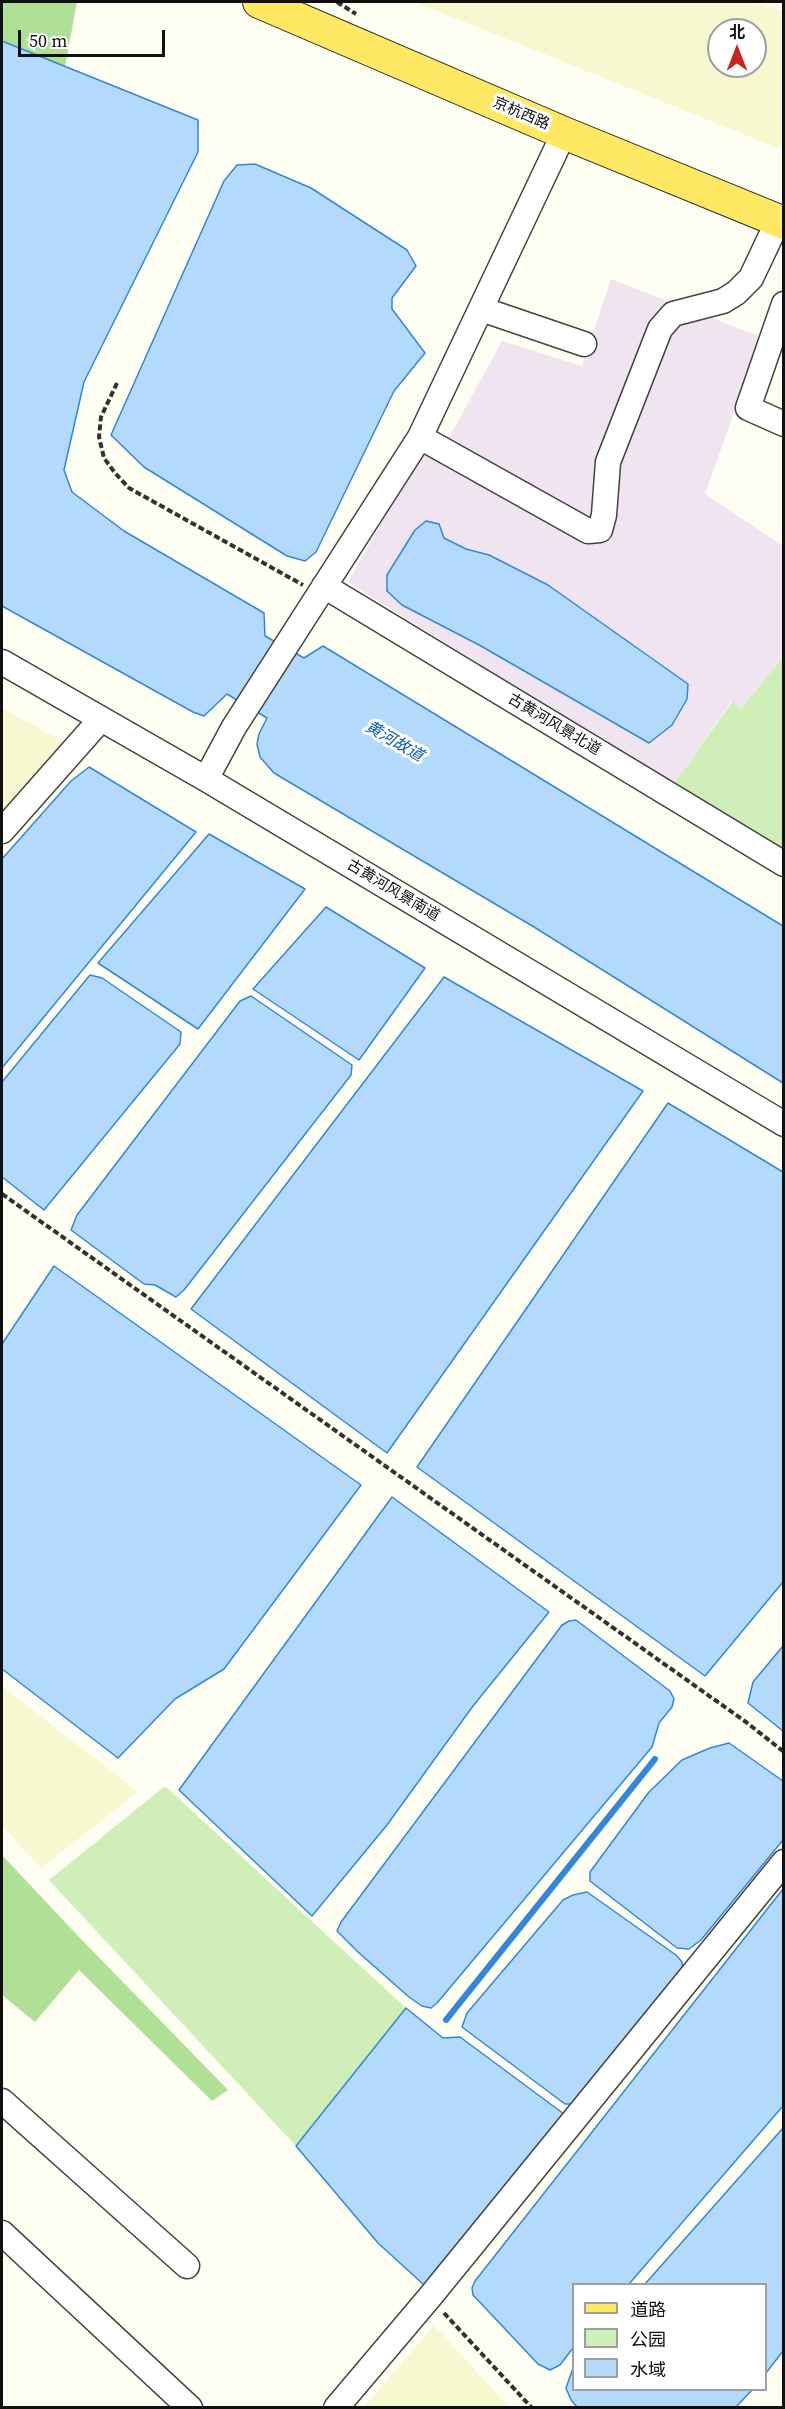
<!DOCTYPE html>
<meta charset="utf-8">
<style>
body{margin:0}
#map{position:relative;width:785px;height:2409px;overflow:hidden;background:#fffef3;font-family:"Source Serif 4","Noto Sans SC",serif}
canvas{display:block}
.frame{position:absolute;inset:0;border:3px solid #101010;pointer-events:none}
.legend{position:absolute;left:572px;top:2283px;width:195px;height:108px;box-sizing:border-box;background:#fff;border:2px solid #9f9f9f;margin:0;padding:8px 10px;list-style:none;font-size:18px;color:#101010}
.legend li{display:flex;align-items:center;gap:12px;height:30px}
.legend b{width:30px;border:2px solid #9f9f9f}
.north{position:absolute;left:707px;top:18px;width:60px;height:60px;box-sizing:border-box;background:#fff;border:2px solid #9f9f9f;border-radius:50%;rotate:0deg;font-size:16px;font-weight:700;line-height:24px;text-align:center;color:#101010}
.north::after{content:'';display:block;margin:auto;width:21px;height:27px;background:#ce231a;clip-path:polygon(50% 0,100% 100%,50% 72%,0 100%)}
.scale{position:absolute;left:18px;top:30px;width:147px;height:27px;box-sizing:border-box;border:3px solid #101010;border-top:0;padding-left:8px;font-size:18px;line-height:21px;white-space:nowrap;color:#101010;-webkit-text-stroke:4px #fff;paint-order:stroke}
</style>
<div id="map">
<canvas width="785" height="2409"></canvas>
<div class="frame"></div>
<ul class="legend">
<li><b style="height:8px;background:#ffe863"></b>道路</li>
<li><b style="height:16px;background:#cfeeb8"></b>公园</li>
<li><b style="height:16px;background:#b3d9fb"></b>水域</li>
</ul>
<div class="north">北</div>
<div class="scale">50 m</div>
</div>
<script>
const c = document.querySelector('canvas').getContext('2d');
c.lineJoin = 'round';
function fillPath(path, color) {
  c.fillStyle = color;
  c.fill(path, 'evenodd');
}
function shape(rows) {
  const path = new Path2D();
  for (const r of rows) {
    path.moveTo(r[0], r[1]);
    for (let i = 2; i < r.length; i += 2) path.lineTo(r[i], r[i + 1]);
  }
  return path;
}
function strokePath(path, color, width, dash) {
  c.strokeStyle = color;
  c.lineWidth = width;
  c.lineCap = dash ? 'butt' : 'round';
  c.setLineDash(dash || []);
  c.stroke(path);
}
function drawText(font, color, halo, rows, align = 'center') {
  c.font = font + ' "Source Serif 4","Noto Sans SC",serif';
  c.lineWidth = 6;
  c.setLineDash([]);
  c.textBaseline = 'middle';
  c.strokeStyle = halo;
  c.fillStyle = color;
  for (const [text, x, y, turn = 0] of rows) {
    c.save();
    c.translate(x, y);
    c.rotate((+turn || 0) * Math.PI / 180);
    c.textAlign = isNaN(turn) ? turn : align;
    if (halo) c.strokeText(text, 0, 0);
    c.fillText(text, 0, 0);
    c.restore();
  }
}
fillPath(shape([
 [611,279,761,337,705,494,783,546,783,657,741,709,732,701,673,785,348,582,415,463,450,436,502,341,582,366]
]), '#efe4ef');
fillPath(shape([
 [414,2,754,2,783,11,783,150],
 [719,30,755,30,755,66,719,66],
 [2,708,65,743,2,814],
 [2,1686,138,1792,41,1868,2,1826],
 [434,2325,509,2407,364,2407]
]), '#f8f8d0');
fillPath(shape([
 [783,657,783,849,673,785,733,701,741,709],
 [165,1786,406,2008,296,2146,49,1880]
]), '#cfeeb8');
fillPath(shape([
 [2,2,77,2,65,67,2,41],
 [2,1855,79,1937,228,2090,212,2101,79,1970,35,2022,2,1995]
]), '#b0e096');
const water = shape([
 [2,41,198,120,198,152,84,382,64,470,72,492,124,531,264,613,265,636,304,658,323,646,783,926,783,1083,534,927,274,773,260,757,257,744,259,734,267,718,227,694,204,716,193,712,2,606,2,41],
 [255,164,311,188,407,250,416,266,392,298,392,309,425,353,394,391,316,552,305,561,287,556,144,467,111,435,224,181,237,165,255,164],
 [426,521,439,524,444,538,466,549,489,555,548,585,688,684,687,699,672,725,649,743,481,646,402,605,387,591,387,575,415,530,426,521],
 [89,767,196,832,2,1068,2,859,71,781,89,767],
 [209,834,305,889,198,1029,98,963,209,834],
 [326,907,425,968,359,1060,253,989,326,907],
 [90,975,102,978,181,1032,180,1044,44,1210,2,1177,2,1082,90,975],
 [444,977,643,1091,387,1453,191,1309,444,977],
 [251,996,352,1065,351,1075,184,1290,176,1297,155,1285,144,1284,71,1230,77,1215,240,1001,251,996],
 [668,1103,783,1172,783,1582,705,1676,417,1467,668,1103],
 [54,1266,361,1485,224,1669,175,1699,118,1758,2,1669,2,1344,54,1266],
 [392,1497,549,1612,473,1706,387,1825,312,1916,179,1790,392,1497],
 [576,1620,670,1691,674,1699,672,1707,659,1723,652,1747,437,2003,431,2008,422,2006,409,1997,358,1952,337,1931,341,1922,562,1625,569,1621,576,1620],
 [783,1646,783,1731,748,1703,753,1682,783,1646],
 [729,1743,783,1781,783,1840,701,1940,689,1949,677,1948,590,1881,590,1872,649,1792,682,1760,710,1748,729,1743],
 [783,1889,783,2106,629,2284,574,2284,573,2348,560,2365,550,2370,538,2364,473,2295,472,2288,475,2281,783,1889],
 [587,1892,676,1955,682,1962,683,1973,573,2104,565,2104,462,2027,467,2013,563,1900,573,1895,587,1892],
 [406,2008,443,2038,460,2037,564,2114,424,2285,378,2243,296,2146,406,2008],
 [783,2128,783,2351,766,2373,766,2284,645,2284,783,2128],
 [573,2368,574,2390,752,2390,736,2407,577,2407,571,2400,566,2388,573,2368]
]);
fillPath(water, '#b3d9fb');
strokePath(water, '#3387d9', 1.5);
strokePath(shape([
 [446,2020,655,1759]
]), '#3387d9', 6);
const minor = shape([
 [784,304,748,408,784,424],
 [481,309,584,344],
 [420,437,588,531,600,530,604,515,608,462,660,329,673,314,723,301,736,293,751,278,778,221],
 [324,586,784,864],
 [2,662,206,779,784,1124],
 [206,779,234,727,420,437,564,133],
 [2,831,101,719],
 [2,2101,187,2266],
 [2,2233,190,2408],
 [336,2408,429,2298,784,1862]
]);
const major = shape([
 [259,2,564,133,784,223]
]);
strokePath(minor, '#434343', 27);
strokePath(major, '#212121', 34);
strokePath(shape([
 [337,2,356,14],
 [117,383,101,417,99,437,104,458,115,473,129,488,303,585],
 [2,1194,746,1722,784,1752],
 [444,2313,532,2408]
]), '#323232', 4, [6, 3]);
strokePath(minor, '#fff', 24);
strokePath(major, '#ffe863', 32);
drawText('15px', '#101010', '#fff', [
 ["京杭西路",521,114,23],
 ["古黄河风景北道",554,725,31],
 ["古黄河风景南道",393,891,31]
]);
drawText('italic 16px', '#0c58af', '#fff', [
 ["黄河故道",394,742,30]
]);
</script>
